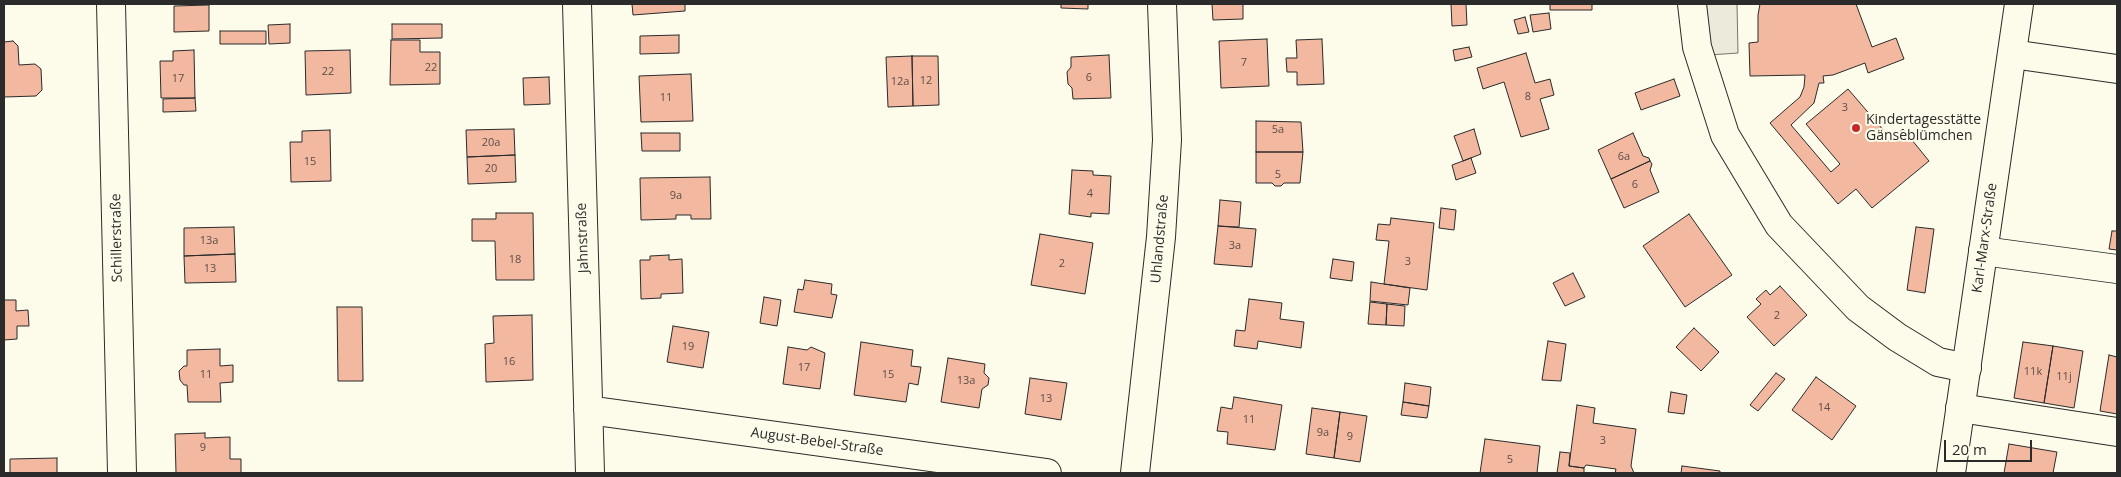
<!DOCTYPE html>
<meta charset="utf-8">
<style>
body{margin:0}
#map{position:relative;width:2121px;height:477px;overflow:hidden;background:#fdfbea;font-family:"Open Sans",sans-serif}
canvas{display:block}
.frame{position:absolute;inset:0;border:5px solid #2b2b2b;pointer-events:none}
.scale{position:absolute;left:1944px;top:440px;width:88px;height:22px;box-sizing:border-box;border:2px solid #2b2b2b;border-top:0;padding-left:6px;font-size:15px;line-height:18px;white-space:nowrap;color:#2b2b2b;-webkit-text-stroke:4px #fdfbea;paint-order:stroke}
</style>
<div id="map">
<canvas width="2121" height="477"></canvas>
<div class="frame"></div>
<div class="scale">20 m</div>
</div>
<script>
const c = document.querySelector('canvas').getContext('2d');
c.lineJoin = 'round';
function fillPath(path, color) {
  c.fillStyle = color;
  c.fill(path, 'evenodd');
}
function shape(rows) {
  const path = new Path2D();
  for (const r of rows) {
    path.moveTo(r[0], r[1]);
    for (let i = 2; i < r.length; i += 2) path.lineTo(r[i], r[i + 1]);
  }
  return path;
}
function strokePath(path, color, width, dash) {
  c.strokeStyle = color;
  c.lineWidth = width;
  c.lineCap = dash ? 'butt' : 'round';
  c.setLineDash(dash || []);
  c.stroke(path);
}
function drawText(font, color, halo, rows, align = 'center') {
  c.font = font + ' "Open Sans",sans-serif';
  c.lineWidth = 4;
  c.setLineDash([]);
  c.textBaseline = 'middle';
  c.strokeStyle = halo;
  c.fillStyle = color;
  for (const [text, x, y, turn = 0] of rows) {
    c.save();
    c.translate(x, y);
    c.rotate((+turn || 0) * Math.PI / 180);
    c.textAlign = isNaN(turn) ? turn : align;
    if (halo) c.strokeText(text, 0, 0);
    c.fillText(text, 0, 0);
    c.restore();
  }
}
const parking = shape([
 [1703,4,1737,4,1738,53,1709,55,1703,4]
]);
fillPath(parking, '#eceadb');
strokePath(parking, '#74746e', 1);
const building = shape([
 [632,4,685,4,685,11,633,15,632,4],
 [1061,4,1088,4,1088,9,1061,8,1061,4],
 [1212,4,1243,4,1243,19,1213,20,1212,4],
 [1451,4,1466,4,1467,25,1452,26,1451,4],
 [1550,4,1592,4,1592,10,1550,10,1550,4],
 [1760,4,1856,4,1872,47,1896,38,1904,59,1868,73,1865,63,1833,75,1823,76,1824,83,1819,83,1814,103,1791,125,1831,172,1840,164,1806,124,1848,89,1891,139,1903,129,1929,161,1872,208,1856,189,1838,204,1770,123,1800,97,1804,87,1805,75,1750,76,1749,43,1758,42,1758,15,1760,4],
 [209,5,209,31,174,32,174,6,209,5],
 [1549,13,1551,29,1533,32,1530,15,1549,13],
 [1525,17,1529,32,1518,34,1514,20,1525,17],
 [290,24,290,43,269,44,268,25,290,24],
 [392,24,442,24,442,38,392,39,392,24],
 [220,31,266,31,266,44,220,44,220,31],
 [679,35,679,53,640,54,640,36,679,35],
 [1267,39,1269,86,1221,88,1219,41,1267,39],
 [1322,39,1324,84,1297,85,1297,72,1287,72,1286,58,1297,58,1296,40,1322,39],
 [391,40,420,40,420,52,440,52,440,84,390,85,391,40],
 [13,41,18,46,19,65,35,64,41,69,42,90,36,96,4,97,4,42,13,41],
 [1469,47,1472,57,1455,61,1453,50,1469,47],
 [194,50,195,98,161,98,160,61,173,61,173,51,194,50],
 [350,50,351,93,306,95,305,51,350,50],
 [1526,53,1535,83,1550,79,1554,95,1540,99,1549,129,1521,137,1504,82,1483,89,1477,68,1526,53],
 [1109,55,1111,98,1073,99,1072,88,1068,84,1067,72,1071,67,1071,57,1109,55],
 [912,56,913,106,888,107,886,57,912,56],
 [912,56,938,56,939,105,913,106,912,56],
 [691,74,693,121,641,122,639,76,691,74],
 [549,77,550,104,524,105,523,78,549,77],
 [1674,79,1680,96,1641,110,1635,93,1674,79],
 [195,98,196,111,163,112,163,99,195,98],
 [1256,121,1301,122,1303,152,1256,152,1256,121],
 [514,129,515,155,467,157,466,130,514,129],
 [1474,129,1481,154,1463,161,1454,136,1474,129],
 [330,130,331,181,291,182,290,142,302,142,302,131,330,130],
 [641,133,680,133,680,151,642,151,641,133],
 [1633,133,1643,156,1649,158,1650,161,1611,179,1598,150,1633,133],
 [1256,152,1303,152,1300,183,1284,183,1281,186,1275,186,1272,183,1256,183,1256,152],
 [515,155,516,182,468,184,467,157,515,155],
 [1471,158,1476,173,1456,180,1452,165,1471,158],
 [1650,161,1652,164,1650,170,1659,192,1624,208,1611,179,1650,161],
 [1072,170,1093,171,1093,175,1111,176,1109,214,1091,213,1091,217,1069,214,1072,170],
 [710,177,711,219,691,219,691,215,676,215,676,219,641,220,640,178,710,177],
 [1220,200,1241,202,1239,227,1218,226,1220,200],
 [1441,208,1456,210,1454,230,1439,228,1441,208],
 [496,213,533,213,534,280,496,280,495,241,472,241,472,219,496,219,496,213],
 [1689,214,1732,275,1685,307,1643,246,1689,214],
 [1391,218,1434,223,1427,290,1384,284,1389,241,1376,240,1378,224,1390,225,1391,218],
 [1218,226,1256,229,1252,267,1214,264,1218,226],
 [234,227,235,254,184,256,184,228,234,227],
 [1916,227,1934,229,1925,293,1907,290,1916,227],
 [2112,231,2117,231,2117,250,2109,249,2112,231],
 [1040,234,1093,243,1085,294,1031,285,1040,234],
 [235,254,236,282,185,283,184,256,235,254],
 [669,255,669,260,682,259,683,293,661,294,661,298,641,299,640,260,650,260,650,256,669,255],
 [1333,259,1354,262,1352,281,1330,278,1333,259],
 [1573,273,1585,297,1565,306,1553,283,1573,273],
 [805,280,832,284,831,294,837,295,832,318,794,312,798,289,803,290,805,280],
 [1371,282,1410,288,1408,305,1370,301,1371,282],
 [1780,286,1807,315,1774,346,1747,317,1761,304,1756,299,1766,290,1770,295,1780,286],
 [764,297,781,300,777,326,760,323,764,297],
 [1249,299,1282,303,1280,319,1304,322,1301,348,1258,341,1257,349,1234,346,1236,330,1245,331,1249,299],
 [4,300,16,300,16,311,28,310,29,326,17,326,17,339,4,340,4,300],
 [1370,302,1387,304,1386,325,1368,324,1370,302],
 [1387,304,1405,306,1404,326,1386,325,1387,304],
 [337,307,362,307,363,381,338,381,337,307],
 [532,315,533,380,486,382,485,344,494,343,493,316,532,315],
 [673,326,709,332,703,368,667,362,673,326],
 [1694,328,1719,352,1701,371,1676,347,1694,328],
 [1548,341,1566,344,1561,381,1542,380,1548,341],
 [861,342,913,350,911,366,921,367,918,385,909,383,906,402,854,395,861,342],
 [2023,342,2053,346,2044,403,2014,398,2023,342],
 [2053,346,2083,351,2074,408,2044,403,2053,346],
 [788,347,807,350,811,347,825,353,820,389,783,384,788,347],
 [220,349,220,366,233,365,233,382,220,383,221,402,188,402,187,385,184,385,180,380,179,371,184,366,187,366,187,350,220,349],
 [2109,355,2117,357,2117,414,2100,411,2109,355],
 [948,358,985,364,984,373,989,378,988,385,982,389,979,408,941,402,948,358],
 [1776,373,1785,379,1758,411,1750,405,1776,373],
 [1816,377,1856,406,1832,440,1792,410,1816,377],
 [1030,378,1067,383,1061,420,1025,414,1030,378],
 [1405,383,1431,387,1429,406,1403,402,1405,383],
 [1671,392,1687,395,1684,414,1668,412,1671,392],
 [1234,397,1282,405,1275,450,1227,444,1228,432,1217,431,1221,407,1232,409,1234,397],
 [1403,402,1429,406,1427,418,1401,415,1403,402],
 [1577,405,1595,408,1593,423,1636,429,1631,466,1634,473,1615,473,1616,469,1586,465,1584,468,1569,466,1577,405],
 [1312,408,1340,412,1334,458,1306,454,1312,408],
 [1340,412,1367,416,1360,462,1334,458,1340,412],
 [205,433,205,438,230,437,230,459,241,459,241,473,176,473,175,434,205,433],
 [1485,439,1540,446,1537,473,1480,473,1485,439],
 [2009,444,2057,452,2053,473,2004,473,2009,444],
 [1560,452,1570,453,1569,466,1584,468,1584,473,1557,473,1560,452],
 [57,458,57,473,10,473,10,459,57,458],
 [1682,466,1720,471,1720,473,1681,473,1682,466]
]);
fillPath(building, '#f2b8a0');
strokePath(building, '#2b2b2b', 1);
const minor = shape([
 [111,4,122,473],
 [577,4,590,473],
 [1692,4,1697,47,1725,135,1779,225,1858,308,1897,337,1938,362,1967,368],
 [2012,54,2117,69],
 [1983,251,2117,269],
 [1960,408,2117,432],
 [588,410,1047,473],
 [1135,473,1161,237,1167,140,1162,4]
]);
const major = shape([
 [1951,473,2019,4]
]);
strokePath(minor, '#2b2b2b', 30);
strokePath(major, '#2b2b2b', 30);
strokePath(minor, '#fdfbea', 28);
strokePath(major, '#fdfbea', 28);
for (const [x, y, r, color] of [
 [1856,128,5,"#c62828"]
]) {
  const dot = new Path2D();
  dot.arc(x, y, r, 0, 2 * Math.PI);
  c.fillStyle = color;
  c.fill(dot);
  strokePath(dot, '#fdfbea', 2);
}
drawText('11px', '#5d4e48', null, [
 ["7",1244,63],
 ["22",431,68],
 ["22",328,72],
 ["6",1089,78],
 ["17",178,79],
 ["12",926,81],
 ["12a",900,82],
 ["8",1528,97],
 ["11",666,98],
 ["3",1845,108],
 ["5a",1278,130],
 ["20a",491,143],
 ["6a",1624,157],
 ["15",310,162],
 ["20",491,169],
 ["5",1278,175],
 ["6",1635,185],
 ["4",1090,194],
 ["9a",676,196],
 ["13a",209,241],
 ["3a",1235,246],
 ["18",515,260],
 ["3",1408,262],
 ["2",1062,264],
 ["13",210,269],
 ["2",1777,316],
 ["19",688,347],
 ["16",509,362],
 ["17",804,368],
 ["11k",2033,372],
 ["11",206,375],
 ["15",888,375],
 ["11j",2064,377],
 ["13a",966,381],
 ["13",1046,399],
 ["14",1824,408],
 ["11",1249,420],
 ["9a",1323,433],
 ["9",1350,437],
 ["3",1603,441],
 ["9",203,448],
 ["5",1510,460]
]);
drawText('14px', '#2b2b2b', '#fdfbea', [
 ["Kindertagesstätte",1866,120],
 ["Gänseblümchen",1866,136]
], 'left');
drawText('14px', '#2b2b2b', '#fdfbea', [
 ["Schillerstraße",117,238,-91],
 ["Jahnstraße",583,238,-92],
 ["Karl-Marx-Straße",1985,238,-82],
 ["Uhlandstraße",1160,239,-85],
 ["August-Bebel-Straße",817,442,8]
]);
</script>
